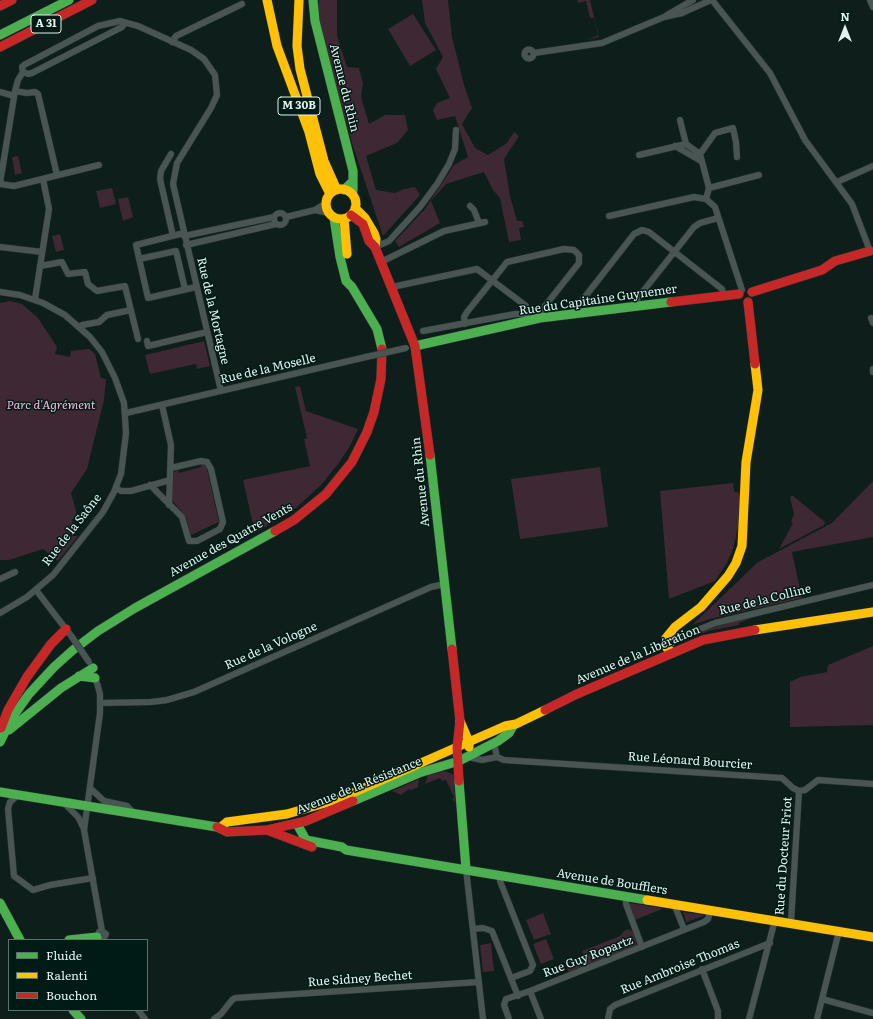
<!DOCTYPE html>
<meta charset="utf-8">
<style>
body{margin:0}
#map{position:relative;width:873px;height:1019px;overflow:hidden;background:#0d1e1b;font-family:Literata,serif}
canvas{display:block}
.legend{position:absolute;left:8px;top:939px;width:140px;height:72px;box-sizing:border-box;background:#001b16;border:1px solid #5b726d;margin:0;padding:5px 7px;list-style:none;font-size:12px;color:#e3f4f0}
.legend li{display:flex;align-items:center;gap:8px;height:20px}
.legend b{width:20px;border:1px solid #5b726d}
.north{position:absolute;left:825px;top:8px;width:40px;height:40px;-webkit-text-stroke:3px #001b16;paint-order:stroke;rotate:0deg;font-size:11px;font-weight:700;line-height:16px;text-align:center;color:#e3f4f0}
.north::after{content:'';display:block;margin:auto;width:14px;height:18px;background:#e3f4f0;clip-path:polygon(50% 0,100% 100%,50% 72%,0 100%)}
</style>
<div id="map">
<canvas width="873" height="1019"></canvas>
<ul class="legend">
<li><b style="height:5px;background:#4caf50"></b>Fluide</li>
<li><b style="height:5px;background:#ffc107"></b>Ralenti</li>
<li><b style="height:5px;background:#c62828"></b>Bouchon</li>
</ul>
<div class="north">N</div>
</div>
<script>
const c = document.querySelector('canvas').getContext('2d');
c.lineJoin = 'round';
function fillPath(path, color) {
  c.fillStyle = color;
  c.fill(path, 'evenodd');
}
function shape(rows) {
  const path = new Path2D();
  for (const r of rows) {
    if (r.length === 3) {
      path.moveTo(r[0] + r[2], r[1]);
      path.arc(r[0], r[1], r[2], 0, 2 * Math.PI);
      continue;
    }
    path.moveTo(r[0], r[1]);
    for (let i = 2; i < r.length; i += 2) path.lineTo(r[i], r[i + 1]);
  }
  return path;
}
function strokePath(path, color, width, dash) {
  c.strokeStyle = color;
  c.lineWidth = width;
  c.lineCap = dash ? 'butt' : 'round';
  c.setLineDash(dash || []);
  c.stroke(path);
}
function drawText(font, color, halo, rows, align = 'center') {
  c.font = font + ' Literata,serif';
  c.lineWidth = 3;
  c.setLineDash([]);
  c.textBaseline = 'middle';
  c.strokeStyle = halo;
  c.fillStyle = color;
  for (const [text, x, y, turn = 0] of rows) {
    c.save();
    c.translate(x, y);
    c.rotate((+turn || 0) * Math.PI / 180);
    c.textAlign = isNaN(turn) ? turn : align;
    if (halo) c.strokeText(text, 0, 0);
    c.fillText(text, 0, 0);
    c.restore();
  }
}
fillPath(shape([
 [319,0,337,0,337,36,347,67,359,68,363,83,361,97,369,124,385,115,405,115,408,130,397,143,366,156,376,190,395,193,404,189,415,187,420,195,383,236,353,146,334,81,318,13],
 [422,0,448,0,452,37,464,85,472,108,462,124,475,148,488,155,507,143,514,132,519,136,504,159,510,196,517,221,522,221,524,227,519,228,521,240,509,242,500,198,493,190,484,172,446,184,431,201,440,223,399,247,395,241,425,209,454,165,468,157,455,116,437,120,433,110,437,103,450,98,436,69,443,57,425,23],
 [578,0,590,0,599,37,587,40,598,35,594,18,590,18,586,1,578,3],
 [413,14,436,50,410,66,388,29],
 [18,156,22,173,15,175,12,157],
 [112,188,116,204,100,208,96,191],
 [128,197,133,217,123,221,118,199],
 [60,234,64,250,56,252,52,236],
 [10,301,22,304,38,318,57,347,55,354,70,357,71,351,89,349,95,354,101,378,106,379,104,400,87,469,71,493,78,518,72,519,73,525,70,534,71,536,78,536,58,561,43,549,9,560,0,560,0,303],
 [204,341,210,366,197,369,196,364,150,374,145,355],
 [300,386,306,411,358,429,350,446,338,464,321,485,297,507,255,533,243,480,310,466,304,439,307,438,295,387],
 [201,464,206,465,219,522,191,535,186,517,172,500,173,473,178,470,179,473,201,467],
 [600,467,608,527,520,539,511,479],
 [873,481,873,537,792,552,802,598,710,619,692,625,758,562,832,523],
 [733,483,734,492,738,492,740,498,738,527,733,549,727,563,715,581,669,599,660,491],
 [792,495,825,522,824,525,779,549,793,523,791,522,794,514,790,498],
 [769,611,739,623,739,625,708,631,679,642,708,629],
 [873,646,873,725,790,727,790,682,800,677,827,672,828,665],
 [445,771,454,775,455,802,452,800,454,797,446,780,442,781,440,778,425,784,428,775],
 [419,779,418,787,411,790,409,789,401,795,392,791],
 [630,903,661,908,662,909,635,920,629,904],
 [683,912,704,915,704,916,686,922],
 [543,913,551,934,534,940,526,920],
 [628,929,633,932,637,945,587,965,582,951,620,936,624,931],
 [546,939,554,959,541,964,533,944],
 [491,943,494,971,483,972,480,945],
 [573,957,574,961,579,959,582,968,569,973,564,961]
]), '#3d2834');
const street = shape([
 [712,0,770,73,805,140,852,204,870,251],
 [870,0,873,7],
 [667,15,693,0],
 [172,42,176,36,242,4],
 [529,54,4.5],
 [534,53,602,43,664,17,682,13,711,0],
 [23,72,28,74,32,73,122,27,125,23],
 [15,91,27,93,35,92,38,94,57,175],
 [0,92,14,96],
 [680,120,686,144],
 [675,146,701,161],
 [171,154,161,171,160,179,173,236],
 [700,154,715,133,733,128,736,142,737,157],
 [639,155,686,144,700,154,709,188,706,199],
 [837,182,873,166],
 [0,183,15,91,18,80,23,72,22,67,24,65,98,26,120,21,138,26,191,50,204,59,215,75,217,95,211,108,177,163,173,184,221,391],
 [0,184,14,186,99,165],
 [709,188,759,175],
 [470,206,474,210,479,223],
 [315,210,329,213],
 [280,219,6],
 [609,216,694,197,706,199,715,207,742,290],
 [286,217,315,210,326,203],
 [184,233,136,245,148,298,196,287],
 [184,236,274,217],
 [186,245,276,224],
 [0,247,42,252],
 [375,247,389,241,420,207,437,184,449,164,455,149,456,130],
 [139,259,176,251,185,289],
 [381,262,444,231,485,222],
 [40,266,62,262,68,274,85,272,88,284,97,291,125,286,138,339],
 [392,287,477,269,526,306,527,310,526,314],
 [0,292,20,295,43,303,65,315,90,337,102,352,115,378,124,403,126,433,121,474,114,492,103,512,53,575,27,597,0,613],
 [35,299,49,209,43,179],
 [636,306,637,299,694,227,700,223,718,218],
 [576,313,577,307,634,234,642,230,649,232,722,289,723,295],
 [871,318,873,323],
 [465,324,464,317,467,312,507,262,564,249,574,250,579,255,579,263,545,306,540,314,540,318],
 [80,328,82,325,99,322,107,315,131,310],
 [423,331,515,314,526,314,527,318],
 [147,341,148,346,207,332],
 [873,369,873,372],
 [162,405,171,445,169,505],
 [126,413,366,357],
 [150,485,182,517,189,541,197,541,220,529,223,522,211,469,207,462,201,461,171,468],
 [116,488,121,491,131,491,170,480],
 [0,579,15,572],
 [36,590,72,637],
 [667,648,678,638,715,623,873,585],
 [95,676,100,694,100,713,84,830,102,931],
 [100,703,151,702,167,700,194,692,431,587,445,584],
 [494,743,497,757],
 [468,757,482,760,497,757],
 [497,757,504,760,782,778,793,788,799,791,805,790,818,780,873,784],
 [90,788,104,801,127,806,135,814],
 [18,795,10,802,8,809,14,876,33,890,50,885,93,878],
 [63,802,78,817,84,829],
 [466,869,483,1019],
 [501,875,500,881,533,965,530,971,511,978],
 [626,897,626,904,642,947],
 [674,904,684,929],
 [791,922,799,791],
 [473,929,483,928,492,931,518,996],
 [99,932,103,932,106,934,103,940],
 [702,969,718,1011,718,1019],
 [530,991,541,1019],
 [822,999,873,1013],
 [138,1010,145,1019],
 [214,1019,221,1014,232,1000,235,998,479,982],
 [509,1019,504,1005,506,999,530,991,704,922,708,919,710,910],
 [608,1019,610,1009,615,1005,770,943],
 [749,1019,775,920],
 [817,1019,839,931]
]);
const fast = shape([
 [313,0,315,21,353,171,353,190,351,193],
 [0,35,69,0],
 [344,190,353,181],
 [334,218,340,257,346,281,352,287,377,329,382,349],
 [415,346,540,318,671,302],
 [430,455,452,649],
 [79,676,95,678],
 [9,730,61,688,93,668],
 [0,742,12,718,29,694,54,667,73,650,98,631,135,608,275,531],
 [459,781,466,869],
 [0,792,217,827],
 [353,801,419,773,459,761,498,741,509,733,513,726],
 [297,824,306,840,342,847,346,850,647,900],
 [0,903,20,940],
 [69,940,97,937],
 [73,1010,81,1019]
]);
const slow = shape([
 [267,0,277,46,309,132,320,174,330,194],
 [299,0,297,46,300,69,324,161,337,190],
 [341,204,15],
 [355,208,365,218,374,233,376,239,375,247],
 [344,219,347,254],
 [755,630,873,612],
 [672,653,667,648,666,638,675,627,701,607,728,576,736,563,742,546,746,462,758,390,755,364],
 [460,721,469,742,469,747],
 [220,828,227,822,287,814,339,799,505,726,516,724,545,710],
 [647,900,873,937]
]);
const jam = shape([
 [0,6,12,0],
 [0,47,92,0],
 [351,215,363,224,369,241,375,247,415,346,430,455],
 [752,292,822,270,835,261,870,251],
 [671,302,739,294],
 [748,302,755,364],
 [275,531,294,520,326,494,352,462,367,432,374,412,381,379,382,349],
 [452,649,460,721,457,748,459,781],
 [545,710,577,694,703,640,755,630],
 [1,728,8,710,27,677,51,644,66,629],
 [217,827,227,832,267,830,306,821,353,801],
 [267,830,312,847]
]);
strokePath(street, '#2b3634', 7);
strokePath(fast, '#2b3634', 10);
strokePath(slow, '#2b3634', 10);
strokePath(jam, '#2b3634', 10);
strokePath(street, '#495552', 6);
strokePath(fast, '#4caf50', 9);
strokePath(slow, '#ffc107', 9);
strokePath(jam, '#c62828', 9);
const streetBridge = shape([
 [366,357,406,348],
 [72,637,89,662]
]);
strokePath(streetBridge, '#2b3634', 7, []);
strokePath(streetBridge, '#495552', 6);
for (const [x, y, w] of [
 [46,24,30],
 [299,106,42]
]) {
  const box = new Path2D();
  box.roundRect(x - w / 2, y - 9, w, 18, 3);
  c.fillStyle = '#001b16';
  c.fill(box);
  strokePath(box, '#e3f4f0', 1);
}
drawText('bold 11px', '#e3f4f0', null, [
 ["A 31",46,24],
 ["M 30B",299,106]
]);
drawText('12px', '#e3f4f0', '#001b16', [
 ["Avenue du Rhin",344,88,76],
 ["Rue du Capitaine Guynemer",598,300,-8],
 ["Rue de la Mortagne",213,311,77],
 ["Rue de la Moselle",268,369,-13],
 ["Avenue du Rhin",421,482,-96],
 ["Rue de la Saône",72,530,-52],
 ["Avenue des Quatre Vents",231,540,-29],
 ["Rue de la Colline",765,600,-14],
 ["Rue de la Vologne",271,646,-24],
 ["Avenue de la Libération",638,655,-23],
 ["Rue Léonard Bourcier",690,761,4],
 ["Avenue de la Résistance",359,786,-22],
 ["Rue du Docteur Friot",784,856,-86],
 ["Avenue de Boufflers",612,882,9],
 ["Rue Guy Ropartz",588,957,-21],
 ["Rue Ambroise Thomas",680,967,-22],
 ["Rue Sidney Bechet",360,979,-4]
]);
drawText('italic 12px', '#f7b7db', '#001b16', [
 ["Parc d'Agrément",51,405]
]);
</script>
